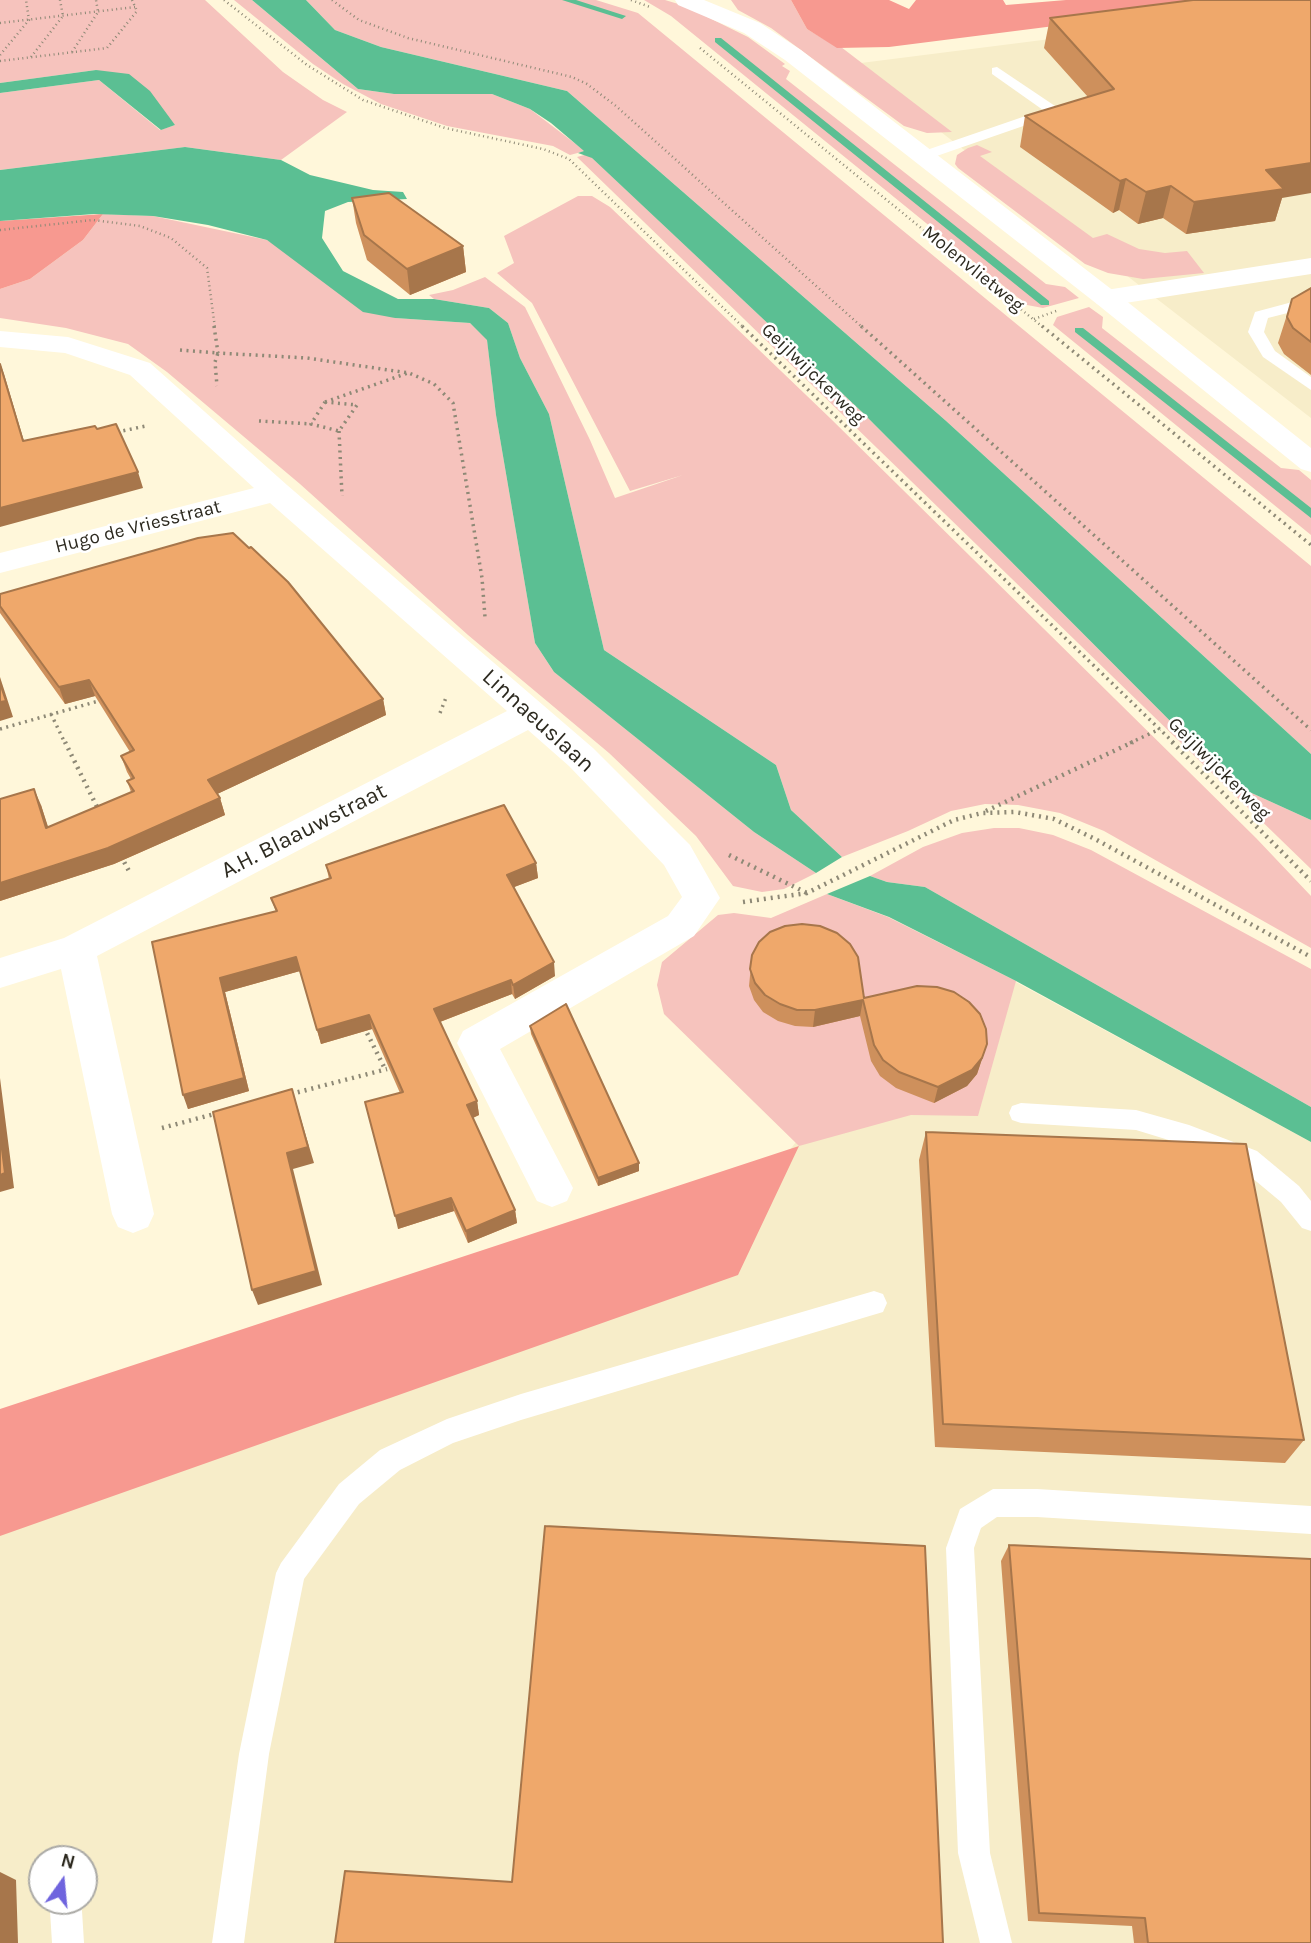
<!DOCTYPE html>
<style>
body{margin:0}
#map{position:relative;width:1311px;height:1943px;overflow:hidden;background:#fff7da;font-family:Karla,sans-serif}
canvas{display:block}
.north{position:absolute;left:28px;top:1845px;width:70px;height:70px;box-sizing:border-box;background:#fff;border:2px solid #abaaa6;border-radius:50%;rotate:15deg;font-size:19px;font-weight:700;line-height:28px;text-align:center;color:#2d2a20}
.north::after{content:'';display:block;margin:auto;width:24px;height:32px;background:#6f64de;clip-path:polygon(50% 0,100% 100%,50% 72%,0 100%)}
</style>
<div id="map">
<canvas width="1311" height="1943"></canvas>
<div class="north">N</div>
</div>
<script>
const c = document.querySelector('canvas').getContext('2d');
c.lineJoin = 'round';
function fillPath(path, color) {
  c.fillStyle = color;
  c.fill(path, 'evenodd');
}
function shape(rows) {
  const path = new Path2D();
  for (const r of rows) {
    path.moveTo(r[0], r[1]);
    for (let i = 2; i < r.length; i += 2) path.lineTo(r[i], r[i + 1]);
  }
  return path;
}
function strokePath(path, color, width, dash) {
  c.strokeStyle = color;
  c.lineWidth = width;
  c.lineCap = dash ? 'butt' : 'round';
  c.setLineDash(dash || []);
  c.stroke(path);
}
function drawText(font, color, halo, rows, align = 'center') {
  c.font = font + ' Karla,sans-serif';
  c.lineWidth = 5;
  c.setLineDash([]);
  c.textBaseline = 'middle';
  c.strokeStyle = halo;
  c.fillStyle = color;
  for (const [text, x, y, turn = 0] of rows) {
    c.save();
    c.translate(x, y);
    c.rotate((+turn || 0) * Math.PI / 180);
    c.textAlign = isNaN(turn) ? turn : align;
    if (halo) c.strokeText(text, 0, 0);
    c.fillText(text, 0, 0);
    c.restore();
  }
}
fillPath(shape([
 [1311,6,1311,418,853,64],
 [953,948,1311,1142,1311,1943,0,1943,0,1450,733,1220],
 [42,1859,84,1859,84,1901,42,1901]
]), '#f7edc9');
fillPath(shape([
 [0,0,205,0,283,72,323,100,347,112,281,160,185,147,0,170,0,93,99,80,160,130,175,125,96,70,0,83],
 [234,0,252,0,358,89,394,94,492,94,530,109,585,151,570,155,553,146,447,126,381,104,343,84,313,64],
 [306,0,596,0,638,13,1311,566,1311,754,945,420,567,91,381,47,335,30],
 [644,0,665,0,685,6,748,37,785,64,782,66,790,71,786,79,1046,284,1065,287,1079,298,1043,308,1027,305,671,16],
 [731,0,791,0,807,29,837,47,841,47,952,132,927,133,904,126,771,28,738,10],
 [977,145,992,152,980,156,1093,238,1107,234,1139,249,1165,253,1187,251,1204,273,1143,279,1108,273,1085,264,958,168,955,164,957,155,968,148],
 [588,154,862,412,1234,785,1311,820,1311,869,577,157],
 [578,196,592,196,610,207,830,418,1256,838,1311,896,1311,948,1104,831,1060,813,1018,805,985,804,951,811,908,831,842,857,791,810,776,765,604,650,549,414,520,358,508,323,489,308,434,299,429,295,453,290,485,277,525,307,590,440,615,498,683,475,630,491,532,303,497,273,514,263,504,236],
 [103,214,153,216,267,240,395,318,470,323,487,339,496,415,535,643,554,672,754,832,816,873,784,889,762,892,733,886,696,836,609,753,468,635,300,484,167,372,128,344,66,328,0,318,0,289,30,279,83,240],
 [1089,307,1103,317,1102,328,1281,468,1299,470,1311,480,1311,535,1053,325,1057,317],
 [994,828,1019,828,1053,835,1091,850,1311,969,1311,1107,925,887,887,882,870,876,923,847,962,833],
 [827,894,888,917,1016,981,978,1116,911,1115,799,1146,664,1014,657,985,662,962,718,915,734,913,771,918]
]), '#f6c3bd');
fillPath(shape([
 [791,0,889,0,909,9,916,0,1003,0,1006,5,1066,0,1259,0,889,47,837,48,807,29],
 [103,214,83,240,30,279,0,289,0,221],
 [799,1146,738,1275,0,1536,0,1409]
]), '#f79990');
fillPath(shape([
 [252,0,306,0,335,30,381,47,567,91,945,420,1311,754,1311,820,1234,785,862,412,592,158,578,153,584,151,551,123,530,109,492,94,394,94,358,89],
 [96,70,129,74,150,91,175,125,161,130,99,80,0,93,0,83],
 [185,147,281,160,310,175,373,190,403,192,407,199,348,202,325,211,322,238,343,271,398,299,434,299,489,308,508,323,520,358,549,414,604,650,776,765,791,810,842,857,816,873,754,832,554,672,535,643,496,415,487,340,470,323,395,318,363,312,267,240,208,225,153,216,94,214,0,221,0,170],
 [870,876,887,882,925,887,1311,1107,1311,1142,1016,981,889,917,827,894]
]), '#5bbf93');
fillPath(shape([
 [562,0,576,0,626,16,622,19,562,0],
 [715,38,721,38,1049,301,1049,305,1041,305,715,42,715,38],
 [1075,328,1083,328,1311,508,1311,518,1075,332,1075,328]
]), '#5bbf93');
strokePath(shape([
 [224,0,307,65,363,100,445,128,543,149,569,159,744,328],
 [332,0,359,20,408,38,572,77,587,84,616,106,863,328],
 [631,0,650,7],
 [0,23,135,7],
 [700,48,1044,328],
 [72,52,98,12,96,0],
 [0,55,29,20,26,0],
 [31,57,63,16,60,0],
 [0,61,107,48,137,11,132,0],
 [0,230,93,220,140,226,171,238,207,268,215,328],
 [1034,319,1059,310]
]), '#8e8976', 2.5, [1, 3.5]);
strokePath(shape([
 [214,326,218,353,307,358,409,373,434,384,453,403,482,578,485,617],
 [742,326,1174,743],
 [861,326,1311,730],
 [1042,326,1311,545],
 [180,350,218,353,215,362,217,386],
 [325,402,357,405,339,431,311,424,325,402],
 [325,402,408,373],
 [259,421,311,424],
 [339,431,342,496],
 [117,432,146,426],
 [440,713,447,695],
 [51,714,65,743],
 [0,729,102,700],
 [1130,743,1160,729]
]), '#8e8976', 3.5, [2, 4.5]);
strokePath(shape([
 [65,742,99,811],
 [1172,742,1311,881],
 [986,811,1133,742],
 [729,855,807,893],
 [121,856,130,873],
 [743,902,807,893,954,820,982,813,1015,812,1054,819,1095,839,1311,957],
 [364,1027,385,1069],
 [291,1094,387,1069],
 [162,1128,218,1113]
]), '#8e8976', 4.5, [2, 5]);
fillPath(shape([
 [997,67,1058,108,1058,114,928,159,918,159,918,153,1043,110,992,74,992,68,997,67],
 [1311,297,1311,307,1268,318,1264,332,1275,351,1311,377,1311,390,1263,357,1248,332,1255,312,1311,297],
 [1021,1103,1136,1110,1189,1125,1257,1151,1299,1186,1311,1201,1311,1231,1302,1228,1281,1202,1239,1167,1185,1145,1136,1130,1021,1123,1012,1120,1009,1113,1012,1106,1021,1103],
 [874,1291,883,1294,887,1303,883,1312,521,1420,453,1443,400,1470,359,1504,304,1579,269,1754,244,1943,212,1943,239,1754,276,1573,281,1563,339,1484,380,1450,447,1419,521,1394,874,1291],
 [993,1489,1037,1489,1311,1506,1311,1534,1037,1517,997,1517,981,1528,974,1548,990,1853,1012,1943,980,1943,958,1853,946,1548,960,1509,993,1489],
 [54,1901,78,1901,82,1911,84,1943,52,1943,50,1911,54,1901]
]), '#fff');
fillPath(shape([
 [1311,258,1311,274,1106,306,1097,304,1093,298,1097,292,1106,290,1311,258],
 [0,331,68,337,150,363,287,485,593,748,690,845,720,898,694,936,500,1049,573,1188,567,1201,552,1207,537,1201,457,1043,463,1031,668,916,682,897,664,865,569,766,528,730,97,956,154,1214,148,1227,133,1233,118,1227,112,1214,61,969,0,988,0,958,64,938,507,711,270,503,0,573,0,553,254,488,130,375,65,353,0,347,0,331]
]), '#fff');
fillPath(shape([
 [675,0,704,0,760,23,801,50,1115,292,1311,448,1311,472,1301,469,1097,304,785,60,744,33,678,5,675,0]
]), '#fff');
fillPath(shape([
 [1050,18,1282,198,1275,221,1186,234,1163,218,1138,224,1119,210,1113,213,1020,147,1025,116,1088,97,1044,48],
 [352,198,463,246,466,272,410,295,367,260,356,223],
 [1311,288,1311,375,1284,354,1278,343,1292,299],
 [0,594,383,699,386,715,217,794,220,798,225,815,114,864,0,901,0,799,41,805,48,828,131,792,127,781,131,779,127,772,121,756,130,752,95,696,65,704,0,613],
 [536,863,538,878,514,887,555,976,515,999,512,994,440,1022,477,1101,479,1115,473,1118,515,1210,517,1223,468,1243,454,1211,398,1229,400,1093,372,1029,321,1044,300,971,225,992,249,1091,188,1109,152,942,276,912,271,898,329,879,326,865],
 [752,955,987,1044,977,1074,967,1086,934,1103,896,1088,880,1076,871,1061,860,1016,813,1027,795,1026,778,1021,763,1012,754,1000,749,986],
 [530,1026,639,1163,639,1171,598,1186,531,1034],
 [926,1132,1304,1440,1285,1463,935,1447,919,1160],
 [1009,1545,1311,1943,1134,1943,1132,1926,1028,1921,1001,1561]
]), '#ce905c');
fillPath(shape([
 [1311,163,1311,193,1282,198,1275,221,1186,234,1194,202,1266,170],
 [1126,179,1119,210,1113,213,1120,181],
 [1171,186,1163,218,1138,224,1146,192],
 [463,246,466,272,410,295,407,269],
 [0,363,4,374,29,458,23,441],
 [138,472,143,488,0,527,0,508],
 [0,677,13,717,0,721],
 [89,680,95,696,65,704,59,687],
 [383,699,386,715,213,796,208,780],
 [34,789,41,805,54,845,46,828],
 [220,798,225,815,114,864,0,901,0,883],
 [536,863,538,878,509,889,507,875],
 [296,957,300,971,225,992,249,1091,188,1109,183,1095,220,978],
 [554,962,555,976,515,999,513,985],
 [511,980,512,994,437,1023,434,1009],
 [863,1000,860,1016,813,1027,815,1010],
 [369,1015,372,1029,321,1044,317,1030],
 [987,1044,977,1074,967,1086,934,1103,938,1087],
 [0,1078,14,1188,0,1192],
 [292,1089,314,1163,293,1169,322,1285,258,1305,252,1290],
 [477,1101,479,1115,470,1119,467,1105],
 [639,1163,639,1171,598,1186,598,1178],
 [451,1198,454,1211,398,1229,395,1216],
 [515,1210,517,1223,468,1243,466,1231],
 [0,1872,16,1880,18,1943,0,1943]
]), '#a7764b');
const building = shape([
 [1193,0,1311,0,1311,163,1266,170,1284,189,1194,202,1171,186,1146,192,1126,179,1120,181,1025,116,1114,89,1050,18,1193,0],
 [389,193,463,246,407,269,364,235,352,198,389,193],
 [1311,288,1311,342,1293,328,1287,317,1292,299,1311,288],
 [0,364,23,441,95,426,97,429,116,424,138,472,0,508,0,364],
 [233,533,249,548,251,547,288,582,383,699,208,780,220,798,108,848,0,883,0,799,34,789,46,828,134,791,127,781,134,778,121,756,134,750,89,680,59,687,0,606,0,594,198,538,233,533],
 [0,683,6,701,0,702,0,683],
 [504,805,536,863,507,875,554,962,513,985,511,980,434,1009,477,1101,467,1105,515,1210,466,1231,451,1198,395,1216,365,1102,403,1092,369,1015,317,1030,296,957,220,978,244,1078,183,1095,152,942,277,911,271,898,331,878,326,865,504,805],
 [802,924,820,926,837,933,850,944,858,957,864,998,917,986,937,987,954,992,969,1002,980,1014,986,1029,987,1044,982,1058,972,1070,938,1087,899,1072,883,1060,874,1045,863,1000,815,1010,797,1010,780,1004,765,995,755,983,750,969,752,955,759,942,770,932,785,926,802,924],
 [566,1004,639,1163,598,1178,530,1026,566,1004],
 [292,1089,308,1147,287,1153,316,1271,252,1290,213,1112,292,1089],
 [926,1132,1246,1144,1304,1440,943,1424,926,1132],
 [0,1134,5,1173,0,1175,0,1134],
 [545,1526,925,1546,943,1943,335,1943,345,1871,512,1882,545,1526],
 [1009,1545,1311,1559,1311,1943,1148,1943,1145,1918,1039,1913,1009,1545]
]);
fillPath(building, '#efa86b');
strokePath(building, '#a7764b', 2);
drawText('19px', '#2d2a20', '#fff', [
 ["Molenvlietweg",973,269,39],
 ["Geijlwijckerweg",813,374,44],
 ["Hugo de Vriesstraat",138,527,-14],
 ["Geijlwijckerweg",1219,769,45]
]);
drawText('23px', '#2d2a20', '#fff', [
 ["Linnaeuslaan",538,721,42],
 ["A.H. Blaauwstraat",304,831,-27]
]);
</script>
